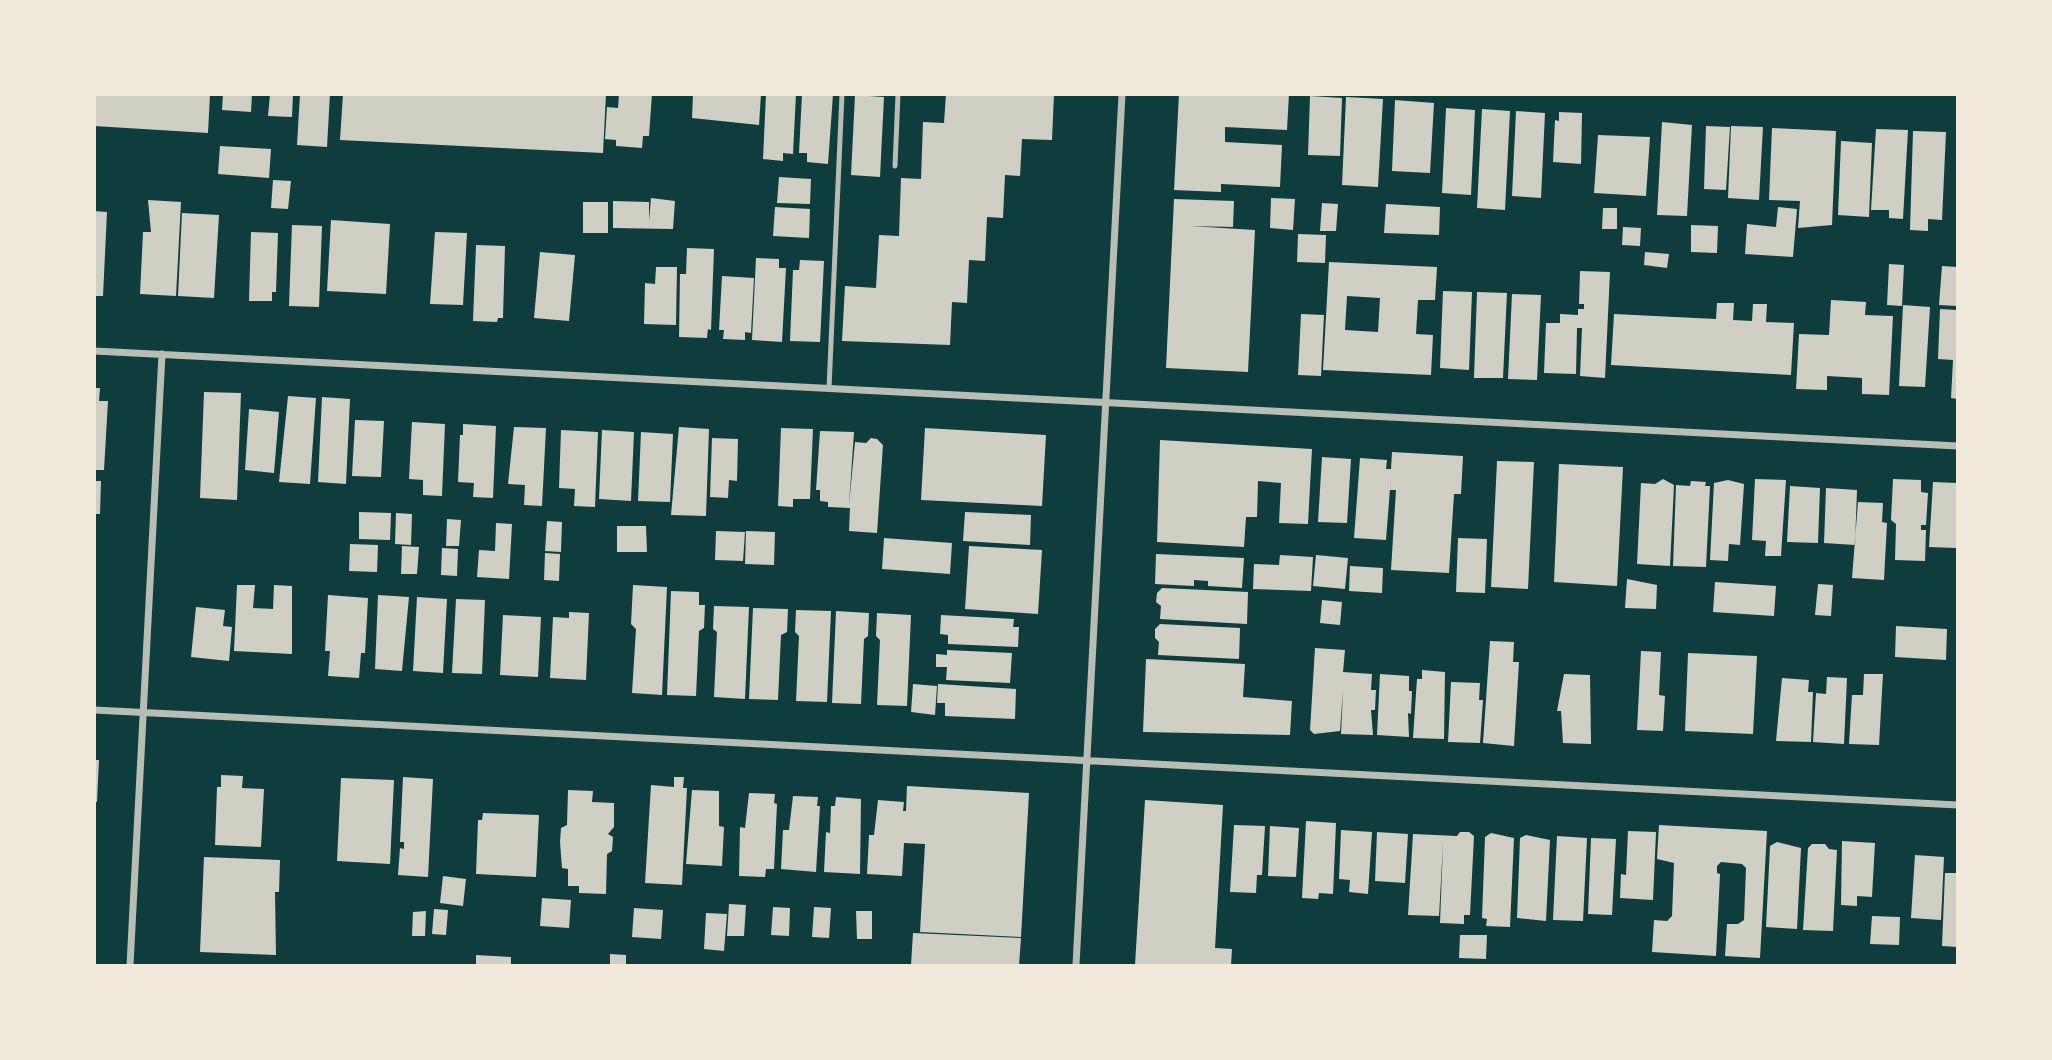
<!DOCTYPE html>
<style>
body{margin:0}
#map{position:relative;width:2052px;height:1060px;overflow:hidden;background:#0f3d3e;font-family:Arial,sans-serif}
canvas{display:block}
.frame{position:absolute;inset:0;border:96px solid #f1e9da;pointer-events:none}
</style>
<div id="map">
<canvas width="2052" height="1060"></canvas>
<div class="frame"></div>
</div>
<script>
const c = document.querySelector('canvas').getContext('2d');
c.lineJoin = 'round';
function fillPath(path, color) {
  c.fillStyle = color;
  c.fill(path, 'evenodd');
}
function shape(rows) {
  const path = new Path2D();
  for (const r of rows) {
    path.moveTo(r[0], r[1]);
    for (let i = 2; i < r.length; i += 2) path.lineTo(r[i], r[i + 1]);
  }
  return path;
}
function strokePath(path, color, width, dash) {
  c.strokeStyle = color;
  c.lineWidth = width;
  c.lineCap = dash ? 'butt' : 'round';
  c.setLineDash(dash || []);
  c.stroke(path);
}
fillPath(shape([
 [94,94,210,94,208,133,94,126],
 [223,94,252,94,251,112,222,110],
 [270,94,293,94,292,117,268,116],
 [300,94,330,94,327,147,297,145],
 [343,94,606,94,603,153,340,140],
 [619,94,652,94,649,136,643,136,642,148,616,146,616,140,605,139,607,107,618,108],
 [693,94,761,94,759,125,692,118],
 [766,94,796,94,793,154,783,153,783,161,763,159],
 [802,94,833,94,828,164,807,162,807,153,799,153],
 [946,94,1054,94,1052,140,1022,139,1020,176,1005,175,1003,218,987,217,985,261,969,260,967,303,952,302,950,345,842,341,845,286,876,288,879,235,899,236,901,178,921,179,923,122,944,123],
 [1179,94,1289,94,1287,130,1225,127,1225,142,1282,145,1280,187,1221,184,1221,192,1174,190],
 [855,95,884,97,880,177,851,175],
 [1310,96,1342,98,1340,156,1308,155],
 [1346,97,1383,99,1378,187,1342,185],
 [1395,100,1434,103,1430,173,1392,171],
 [1446,108,1475,110,1471,195,1442,193],
 [1482,109,1510,111,1505,210,1477,208],
 [1516,111,1545,113,1541,198,1512,196],
 [1559,112,1582,113,1581,164,1553,162,1555,120,1559,121],
 [1662,122,1692,125,1687,216,1657,215],
 [1706,126,1730,127,1726,190,1704,189],
 [1731,126,1763,127,1759,200,1728,198],
 [1772,128,1836,131,1832,225,1798,228,1800,201,1769,200],
 [1876,129,1908,130,1903,219,1889,218,1889,210,1871,210],
 [1913,131,1946,132,1942,220,1928,219,1928,231,1910,230],
 [1598,135,1650,137,1646,196,1594,193],
 [1841,141,1872,143,1869,217,1838,215],
 [220,146,271,149,269,178,218,174],
 [779,177,811,179,810,204,777,203],
 [273,180,291,181,288,209,271,208],
 [651,198,675,201,673,229,613,228,613,201,649,202,649,221],
 [1271,198,1295,199,1293,230,1270,228],
 [1174,199,1234,201,1233,227,1190,226,1255,230,1248,372,1166,368],
 [148,200,181,202,176,296,140,294,143,232,151,232],
 [583,202,608,202,608,233,583,233],
 [1322,203,1338,204,1336,231,1320,231],
 [1386,204,1440,207,1439,235,1384,233],
 [775,207,810,209,809,238,773,236],
 [1778,207,1797,209,1793,257,1745,254,1747,224,1776,227],
 [1603,208,1617,208,1617,229,1602,229],
 [94,211,107,212,103,296,94,296],
 [182,213,219,215,214,298,178,296],
 [331,220,390,224,386,294,327,291],
 [292,225,322,226,319,307,289,306],
 [1691,225,1718,226,1717,253,1691,252],
 [1623,227,1641,228,1640,246,1622,245],
 [251,232,278,233,276,292,272,292,272,301,249,301],
 [435,232,467,233,463,305,430,304],
 [1298,234,1326,235,1325,263,1297,262],
 [476,245,505,246,503,318,498,318,497,322,473,321],
 [687,248,714,249,711,330,708,329,707,338,679,337,680,274,686,274],
 [540,252,575,255,569,321,534,318],
 [1645,252,1669,254,1667,268,1644,265],
 [756,258,779,259,779,268,786,268,782,342,752,340],
 [800,260,824,261,820,342,790,341,793,270,799,270],
 [1329,262,1437,267,1435,300,1418,300,1416,334,1433,335,1431,375,1323,370],
 [1347,296,1380,298,1378,332,1345,330],
 [1889,264,1904,265,1902,306,1887,305],
 [1942,266,1957,267,1957,306,1939,305],
 [656,267,677,267,676,325,644,324,645,283,655,284],
 [1580,271,1610,272,1605,378,1580,376,1582,328,1577,328,1576,374,1544,373,1546,323,1560,323,1560,314,1578,315,1578,309,1584,309,1584,304,1579,304],
 [722,276,754,278,751,333,745,332,745,340,723,339,724,330,719,330],
 [1443,291,1472,292,1469,370,1440,368],
 [1477,292,1507,293,1503,378,1474,378],
 [1512,294,1541,295,1537,380,1508,379],
 [1831,300,1866,302,1865,315,1893,316,1889,395,1862,394,1862,378,1827,376,1827,390,1796,389,1799,334,1829,335],
 [1717,303,1734,303,1733,320,1752,321,1753,304,1767,304,1766,322,1794,323,1791,375,1611,365,1614,314,1716,319],
 [1903,305,1930,307,1925,387,1899,386],
 [1940,309,1957,310,1957,399,1951,398,1953,360,1938,359],
 [1301,314,1324,315,1321,376,1298,375],
 [94,388,100,388,99,401,108,401,104,470,94,470],
 [204,392,241,393,237,500,200,498],
 [288,396,316,398,310,484,279,482],
 [322,397,350,399,346,484,318,482],
 [249,409,279,412,274,473,245,470],
 [355,420,384,421,381,477,352,476],
 [412,422,445,424,442,496,423,495,423,480,409,479],
 [463,424,496,426,493,498,473,497,474,483,458,482,460,435,463,435],
 [514,427,546,428,542,506,524,505,525,485,508,484],
 [679,427,709,429,706,516,671,515],
 [781,428,813,429,810,499,793,499,793,507,778,506],
 [925,428,1046,435,1042,506,921,500],
 [561,430,598,432,595,507,574,506,575,489,559,488],
 [602,430,634,432,631,501,599,499],
 [820,431,854,432,849,505,855,442,866,443,871,438,877,439,883,445,877,533,849,531,850,508,828,507,828,502,820,501,820,490,816,490],
 [641,432,673,434,670,502,638,501],
 [712,438,738,439,737,481,729,480,728,498,710,497],
 [1160,440,1312,449,1308,524,1279,523,1281,483,1258,481,1257,517,1246,517,1244,547,1157,542],
 [1392,452,1463,456,1461,494,1454,494,1449,573,1391,570,1396,490,1390,490,1391,476,1386,540,1354,538,1360,458,1387,460,1386,469,1391,469],
 [1322,457,1351,459,1347,523,1318,522],
 [1497,461,1534,462,1528,589,1491,587],
 [1559,464,1623,467,1617,586,1554,582],
 [1663,479,1674,485,1670,566,1637,564,1641,483,1655,484],
 [1755,479,1786,480,1781,556,1765,556,1766,541,1752,540],
 [1893,479,1921,480,1921,492,1928,493,1926,525,1921,525,1921,530,1926,530,1925,561,1895,560,1896,524,1891,520],
 [1728,480,1744,484,1740,545,1729,544,1728,561,1710,560,1714,483],
 [94,481,101,481,100,514,94,514],
 [1691,481,1706,482,1705,486,1710,486,1706,567,1673,566,1676,485,1690,486],
 [1933,482,1957,483,1957,548,1929,547],
 [1790,486,1820,488,1818,543,1787,542],
 [1826,488,1857,490,1855,545,1824,543],
 [1858,502,1883,503,1882,522,1887,523,1884,580,1852,578],
 [359,512,391,513,390,540,359,539],
 [965,512,1031,515,1030,545,963,541],
 [396,513,412,514,411,545,395,544],
 [447,519,461,520,459,546,446,546],
 [547,521,562,522,561,552,545,551],
 [496,523,512,524,509,579,477,577,479,550,495,551],
 [617,526,646,526,647,552,617,552],
 [716,531,745,532,743,561,715,560],
 [746,531,775,532,774,565,745,564],
 [884,538,952,543,950,574,882,569],
 [1458,538,1487,539,1485,593,1456,592],
 [350,544,378,545,377,572,349,571],
 [402,546,419,547,417,574,401,574],
 [969,546,1042,550,1038,614,965,609],
 [442,548,458,549,457,576,441,575],
 [545,553,560,554,559,581,544,580],
 [1156,554,1244,558,1242,588,1208,586,1208,581,1194,580,1194,586,1155,584],
 [1280,555,1313,557,1311,591,1253,589,1254,564,1279,565],
 [1316,555,1348,558,1345,589,1313,586],
 [1350,566,1383,568,1382,593,1349,591],
 [1627,579,1657,585,1656,609,1625,608],
 [1715,582,1776,586,1774,616,1713,612],
 [1818,584,1833,585,1831,616,1815,615],
 [237,585,255,585,253,608,273,609,274,585,292,586,292,654,234,651],
 [633,585,667,587,662,695,632,693,636,629,631,624],
 [1162,588,1248,592,1247,624,1160,619,1161,606,1156,602,1157,593],
 [671,591,699,592,699,605,705,605,704,628,699,631,696,696,667,695],
 [328,595,368,598,365,653,361,653,359,678,328,676,330,651,325,651],
 [378,595,409,597,402,671,375,669],
 [417,597,447,599,443,673,413,671],
 [456,599,485,600,482,674,452,673],
 [1322,600,1342,602,1340,625,1320,623],
 [714,606,749,607,745,699,714,697,717,632,713,629],
 [196,607,225,610,223,626,232,627,229,661,191,657],
 [753,608,788,609,787,632,781,635,778,700,749,699],
 [796,610,831,611,827,702,796,701,799,636,795,632],
 [836,611,869,613,868,636,864,639,861,704,832,703],
 [569,612,589,613,586,680,550,678,553,617,569,618],
 [877,613,911,615,907,706,877,705,880,640,876,636],
 [503,615,541,617,538,677,500,675],
 [941,615,1014,619,1013,627,1019,627,1018,647,948,644,948,635,940,634],
 [1160,624,1240,628,1239,659,1158,655,1159,642,1155,638,1155,629],
 [1896,626,1947,629,1946,660,1895,657],
 [1490,641,1514,642,1513,662,1519,662,1514,746,1483,743],
 [1315,648,1345,650,1343,672,1372,674,1371,690,1376,690,1375,710,1371,710,1373,735,1341,734,1343,690,1340,731,1314,734,1310,730],
 [947,650,1012,653,1010,683,946,680,947,667,936,667,936,654,947,655],
 [1641,651,1661,652,1659,695,1665,696,1663,731,1637,730],
 [1688,653,1757,656,1753,734,1685,731],
 [1146,659,1245,664,1243,697,1292,701,1290,735,1143,732],
 [1422,670,1445,672,1444,739,1413,738,1417,679,1422,679],
 [1380,674,1409,676,1409,691,1412,691,1411,714,1408,713,1409,737,1377,735],
 [1564,674,1590,675,1591,744,1563,743,1561,711,1557,711],
 [1864,674,1883,674,1879,745,1849,744,1852,695,1863,695],
 [1827,677,1847,678,1844,744,1813,742,1816,693,1826,694],
 [1782,678,1809,680,1808,692,1813,692,1811,742,1776,741],
 [1451,682,1480,683,1479,700,1483,700,1480,743,1448,742],
 [913,684,937,686,935,715,911,712],
 [938,684,1016,689,1015,719,945,716,945,703,937,703],
 [94,760,99,760,97,802,94,802],
 [221,775,243,776,242,788,264,789,261,847,215,845,217,787,221,787],
 [403,777,433,779,428,877,398,875,400,848,404,849,404,842,400,842],
 [674,777,684,777,683,788,687,788,682,885,645,883,651,785,674,787],
 [341,778,394,780,390,864,337,861],
 [907,786,1029,793,1021,937,920,932,925,844,904,843,902,876,867,874,869,835,874,835,878,800,904,802,903,811,906,811],
 [568,790,593,791,592,802,614,803,614,827,608,834,613,837,612,851,607,854,606,894,579,893,579,886,568,886,568,869,562,868,560,842,561,828,567,825],
 [692,790,719,791,719,826,724,827,722,866,686,864],
 [749,793,775,794,774,803,777,804,774,869,766,869,765,877,739,876,740,827,745,828],
 [793,796,818,797,817,806,820,806,816,872,781,869,783,830,789,830],
 [836,797,861,799,860,874,824,872,826,832,830,833,831,806,835,806],
 [1145,800,1223,805,1215,948,1232,949,1231,965,1135,965],
 [483,813,539,815,536,877,476,874,478,820,482,820],
 [1306,821,1336,823,1333,894,1319,893,1318,899,1302,898],
 [1234,825,1265,826,1262,875,1257,875,1256,893,1230,892],
 [1659,825,1767,831,1760,958,1725,956,1727,924,1738,924,1744,920,1746,868,1742,864,1721,862,1717,866,1717,873,1720,874,1716,956,1652,952,1654,920,1667,921,1672,916,1674,863,1657,859],
 [1270,826,1299,828,1296,877,1268,876],
 [1341,830,1372,832,1368,894,1349,892,1350,880,1339,879],
 [1628,831,1656,832,1653,900,1620,898,1621,874,1626,875],
 [1377,832,1408,834,1405,883,1375,881],
 [1460,832,1469,832,1474,836,1470,915,1464,915,1464,924,1440,923,1443,844,1439,916,1408,915,1413,834,1457,836],
 [1491,833,1514,838,1510,927,1486,926,1487,919,1482,918,1485,837],
 [1526,835,1550,840,1546,921,1517,918,1520,838],
 [1557,836,1587,838,1583,921,1553,920],
 [1591,838,1616,839,1612,915,1588,914],
 [1842,841,1875,843,1872,897,1857,896,1857,906,1841,905],
 [1777,842,1801,848,1797,929,1766,927,1770,846],
 [1812,844,1825,844,1829,849,1837,850,1833,931,1803,930,1808,848],
 [1915,855,1944,857,1941,920,1911,918],
 [204,857,280,860,279,892,275,892,276,955,200,952],
 [1945,873,1957,873,1957,947,1942,946],
 [443,876,466,879,463,906,440,903],
 [542,898,571,900,569,928,540,926],
 [729,904,746,905,744,936,727,936],
 [773,907,790,908,789,936,771,935],
 [814,907,831,908,829,938,812,937],
 [634,908,663,910,661,939,632,937],
 [434,909,448,910,446,935,432,934],
 [426,911,425,936,412,936,413,912],
 [856,911,872,911,872,939,857,939],
 [706,913,727,914,724,951,704,949],
 [1872,916,1900,917,1899,945,1870,944],
 [913,933,1021,938,1019,965,911,965],
 [1460,935,1487,935,1486,959,1459,958],
 [610,954,626,955,626,965,610,965],
 [476,955,511,957,511,965,476,965]
]), '#cfcfc3');
strokePath(shape([
 [895,166,898,94],
 [829,388,842,94]
]), '#b8beb3', 5);
strokePath(shape([
 [94,351,1958,446],
 [94,710,1958,805],
 [130,965,162,354],
 [1076,965,1122,94]
]), '#b8beb3', 7);
</script>
